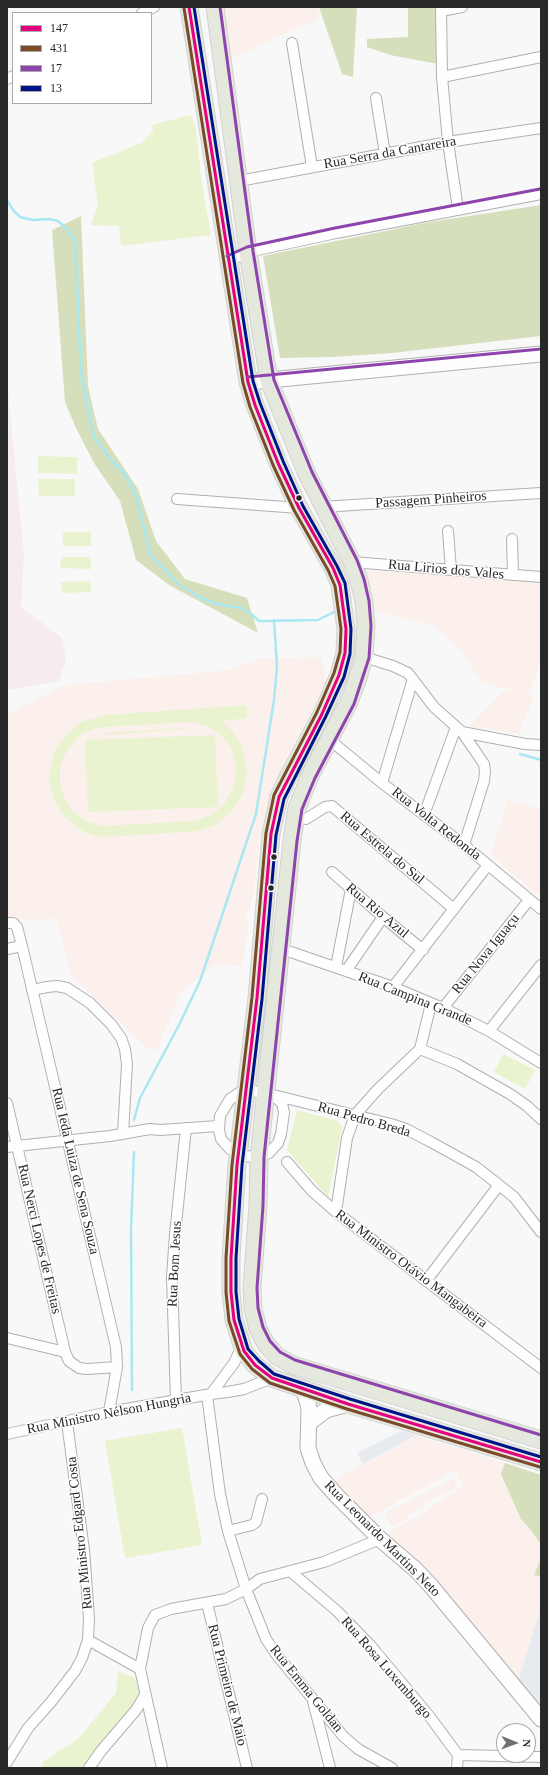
<!DOCTYPE html>
<meta charset="utf-8">
<style>
body{margin:0}
#map{position:relative;width:548px;height:1775px;overflow:hidden;background:#f8f8f9;font-family:Georgia,serif}
canvas{display:block}
.frame{position:absolute;inset:0;border:8px solid #272828;pointer-events:none}
.legend{position:absolute;left:12px;top:12px;width:140px;height:92px;box-sizing:border-box;background:#fff;border:1px solid #a9a9a9;margin:0;padding:5px 7px;list-style:none;font-size:12px;color:#272828}
.legend li{display:flex;align-items:center;gap:8px;height:20px}
.legend b{width:20px;border:1px solid #a9a9a9}
.north{position:absolute;left:496px;top:1723px;width:40px;height:40px;box-sizing:border-box;background:#fff;border:1px solid #a9a9a9;border-radius:50%;rotate:91deg;font-size:11px;font-weight:700;line-height:16px;text-align:center;color:#272828}
.north::after{content:'';display:block;margin:auto;width:14px;height:18px;background:#707171;clip-path:polygon(50% 0,100% 100%,50% 72%,0 100%)}
</style>
<div id="map">
<canvas width="548" height="1775"></canvas>
<div class="frame"></div>
<ul class="legend">
<li><b style="height:5px;background:#e5007d"></b>147</li>
<li><b style="height:5px;background:#7a4b2a"></b>431</li>
<li><b style="height:5px;background:#8e44ad"></b>17</li>
<li><b style="height:5px;background:#001489"></b>13</li>
</ul>
<div class="north">N</div>
</div>
<script>
const c = document.querySelector('canvas').getContext('2d');
c.lineJoin = 'round';
function fillPath(path, color) {
  c.fillStyle = color;
  c.fill(path, 'evenodd');
}
function shape(rows) {
  const path = new Path2D();
  for (const r of rows) {
    path.moveTo(r[0], r[1]);
    for (let i = 2; i < r.length; i += 2) path.lineTo(r[i], r[i + 1]);
  }
  return path;
}
function strokePath(path, color, width, dash) {
  c.strokeStyle = color;
  c.lineWidth = width;
  c.lineCap = dash ? 'butt' : 'round';
  c.setLineDash(dash || []);
  c.stroke(path);
}
function drawText(font, color, halo, rows, align = 'center') {
  c.font = font + ' Georgia,serif';
  c.lineWidth = 3;
  c.setLineDash([]);
  c.textBaseline = 'middle';
  c.strokeStyle = halo;
  c.fillStyle = color;
  for (const [text, x, y, turn = 0] of rows) {
    c.save();
    c.translate(x, y);
    c.rotate((+turn || 0) * Math.PI / 180);
    c.textAlign = isNaN(turn) ? turn : align;
    if (halo) c.strokeText(text, 0, 0);
    c.fillText(text, 0, 0);
    c.restore();
  }
}
fillPath(shape([
 [401,1431,416,1435,363,1464,357,1453],
 [541,1606,541,1707,518,1681]
]), '#e7ebef');
fillPath(shape([
 [7,380,24,556,21,607,62,638,66,659,59,681,7,690]
]), '#f6ebf0');
fillPath(shape([
 [223,7,317,7,320,18,232,58],
 [367,570,541,582,541,660,529,694,534,695,519,734,469,726,504,690,524,693,482,683,460,650,434,626,374,611],
 [320,657,327,679,310,717,284,762,274,784,265,814,259,843,253,899,246,916,248,929,242,966,217,964,181,992,157,1050,145,1047,71,975,57,919,7,920,7,714,65,685,229,670,260,658],
 [508,799,541,809,540,894,535,893,491,855],
 [416,1435,541,1475,541,1606,518,1681,384,1535,423,1513,463,1486,455,1470,368,1518,333,1481],
 [453,1479,457,1487,424,1503,425,1507,407,1515,408,1519,391,1526,385,1513]
]), '#fbf0ec');
fillPath(shape([
 [191,115,196,129,202,184,211,235,121,246,119,226,91,225,98,206,92,163,141,143,153,131,152,125],
 [38,456,77,457,77,474,38,473],
 [38,479,75,479,75,496,39,496],
 [63,532,91,532,91,546,63,546],
 [61,557,91,557,91,569,60,568],
 [91,581,91,592,62,593,61,582],
 [247,705,247,718,221,721,231,730,241,745,246,763,247,772,244,790,240,799,229,814,215,825,198,831,105,837,96,836,79,829,65,817,55,802,50,784,49,775,53,757,56,748,67,734,81,722,105,715],
 [192,722,207,726,221,735,231,748,236,764,236,772,233,788,225,803,213,814,198,820,190,821,104,826,88,822,75,813,69,806,65,799,60,784,60,767,66,752,76,739,82,734,97,728,105,727],
 [186,728,186,729,105,735,105,733],
 [215,735,218,807,88,812,85,740],
 [503,1054,535,1070,525,1089,494,1072],
 [297,1110,338,1121,342,1128,328,1197,287,1150],
 [182,1428,202,1545,125,1558,105,1441],
 [118,1672,134,1677,140,1694,138,1701,130,1708,96,1749,83,1768,41,1768,44,1761,78,1739,116,1693]
]), '#eaf3d0');
fillPath(shape([
 [319,7,357,7,353,77,342,74],
 [408,7,437,7,438,64,390,55,367,47,367,39,408,37],
 [541,205,541,336,392,353,332,357,280,358,263,256,424,223],
 [81,216,88,386,98,429,138,489,156,541,185,579,247,598,258,633,169,585,136,560,120,501,94,463,76,428,65,402,52,230],
 [505,1463,541,1475,541,1577,534,1575,541,1559,540,1543,531,1530,521,1519,501,1474]
]), '#d6dfbc');
strokePath(shape([
 [7,200,13,210,20,217,33,220,49,219,58,221,67,229,75,241,81,374,91,423,94,437,111,460,125,474,137,498,150,554,178,584,201,598,217,604,241,608,250,613,259,621,318,620,334,612],
 [520,754,541,760],
 [134,1120,140,1098,179,1025,200,981,256,814,274,700,277,666,274,620],
 [132,1390,131,1229,134,1152]
]), '#a9e8f2', 2.5);
const street = shape([
 [441,7,442,77,448,142,458,209],
 [441,11,462,7],
 [142,13,154,7],
 [292,43,312,167],
 [442,77,541,57],
 [7,79,13,76],
 [376,98,385,154],
 [239,181,448,142,541,128],
 [229,261,248,252,336,233,541,194],
 [177,499,299,508],
 [322,507,541,493],
 [448,531,451,570],
 [512,539,513,575],
 [352,562,541,577],
 [364,657,393,666,408,673,434,707,462,732,484,764,485,771,484,781,464,845],
 [462,732,525,744,541,745],
 [330,740,382,783,464,845,541,909],
 [382,783,413,679],
 [424,815,456,727],
 [306,819,325,807,332,806,454,909],
 [332,872,383,917,423,950],
 [7,923,13,923,17,927,22,946],
 [7,949,22,946,116,1347,117,1367,109,1412],
 [282,949,393,987,443,1008,489,1031,541,1063],
 [336,967,351,889],
 [346,971,383,917],
 [393,987,488,865],
 [32,990,47,987,57,986,67,988,90,1003,111,1024,121,1038,125,1049,127,1064,123,1134],
 [443,1008,529,900],
 [489,1031,541,965],
 [420,1049,431,1004],
 [252,1091,273,1095,282,1103,284,1113,281,1134,278,1143,269,1153,259,1157,244,1156,230,1149,221,1139,219,1130,220,1116,230,1099,239,1093,252,1091],
 [273,1095,391,1124,406,1129,431,1142,476,1167,499,1185,514,1197,541,1232],
 [7,1103,65,1352],
 [7,1147,110,1136,150,1129,160,1130,218,1126],
 [287,1162,312,1191,336,1212,541,1368],
 [336,1212,347,1138,355,1115,378,1089,420,1049,457,1064,510,1094,527,1106,541,1119],
 [426,1281,499,1185],
 [7,1338,65,1352,69,1361,79,1368,87,1369,117,1367],
 [211,1394,234,1363,242,1346],
 [207,1395,220,1494,228,1531,246,1589,266,1639,276,1654,343,1736,358,1749,392,1768],
 [176,1401,172,1277,175,1234,186,1128],
 [7,1434,109,1412,211,1394,228,1392,244,1389,272,1378],
 [228,1531,252,1525,256,1522,262,1499],
 [290,1571,337,1611,371,1646,430,1717,458,1755],
 [207,1603,247,1768],
 [88,1640,140,1669],
 [313,1701,330,1768],
 [458,1755,541,1757],
 [7,1762,28,1728,51,1702,75,1671,82,1658,88,1640,89,1618,84,1550,67,1422],
 [89,1768,101,1751,136,1710,145,1695],
 [162,1768,140,1669,148,1628,155,1615,171,1609,226,1599,246,1589,260,1579,324,1562,380,1539],
 [457,1768,458,1755]
]);
const secondary = shape([
 [248,382,541,354],
 [304,1390,309,1408,308,1448,313,1463,321,1478,337,1496,380,1539,415,1569,431,1586,541,1719],
 [309,1423,326,1410,348,1404]
]);
const primary = shape([
 [189,7,248,382,255,405,278,463,299,508,333,568,340,585,346,629,345,653,339,675,322,714,287,779,279,797,271,834,257,998,237,1165,231,1258,231,1292,234,1320,244,1351,255,1365,272,1378,348,1404,541,1462],
 [215,7,248,252,269,381,307,474,352,562,359,580,364,602,366,626,364,657,358,678,349,702,310,776,297,808,292,840,259,1157,258,1206,252,1288,253,1309,258,1329,266,1344,277,1356,293,1365,541,1440]
]);
strokePath(street, '#b0b0b0', 12);
strokePath(secondary, '#b0b0b0', 17);
strokePath(primary, '#d1d2d2', 19);
strokePath(street, '#fefefe', 10);
strokePath(secondary, '#fefefe', 15);
strokePath(primary, '#e5e8dd', 17);
strokePath(shape([
 [189,7,248,382,255,405,278,463,299,508,333,568,340,585,346,629,345,653,339,675,322,714,279,797,271,834,257,998,237,1165,231,1258,231,1292,234,1320,244,1351,255,1365,272,1378,348,1404,541,1462]
]), '#e5007d', 3);
strokePath(shape([
 [184,8,243,383,250,407,273,465,294,510,328,570,335,586,341,629,340,652,334,673,317,712,274,795,266,833,252,997,232,1165,226,1258,226,1292,229,1321,240,1354,252,1369,270,1383,347,1409,540,1467]
]), '#7a4b2a', 3);
strokePath(shape([
 [220,7,253,251,274,380,312,472,357,560,364,579,369,601,371,626,369,658,354,704,315,778,302,809,297,841,264,1157,263,1206,257,1288,258,1308,263,1327,270,1341,280,1352,295,1360,541,1435],
 [227,256,247,247,335,228,540,189],
 [248,377,541,349]
]), '#8e44ad', 3);
strokePath(shape([
 [194,7,253,381,260,403,283,461,303,506,337,566,345,583,351,629,350,654,344,677,326,716,284,799,276,835,262,999,242,1165,236,1258,236,1292,239,1319,248,1349,259,1361,274,1374,350,1399,541,1457]
]), '#001489', 3);
for (const [x, y, r, color] of [
 [299,498,3.5,"#272828"],
 [274,857,3.5,"#272828"],
 [271,888,3.5,"#272828"]
]) {
  const dot = new Path2D();
  dot.arc(x, y, r, 0, 2 * Math.PI);
  c.fillStyle = color;
  c.fill(dot);
  strokePath(dot, '#fff', 1.5);
}
drawText('14px', '#272828', '#fff', [
 ["Rua Serra da Cantareira",390,153,-10],
 ["Passagem Pinheiros",431,500,-4],
 ["Rua Lirios dos Vales",446,570,5],
 ["Rua Volta Redonda",436,824,38],
 ["Rua Estrela do Sul",382,848,40],
 ["Rua Rio Azul",377,911,40],
 ["Rua Nova Iguaçu",486,954,-51],
 ["Rua Campina Grande",415,999,22],
 ["Rua Pedro Breda",364,1120,16],
 ["Rua Ieda Luiza de Sena Souza",75,1171,77],
 ["Rua Nerci Lopes de Freitas",39,1239,77],
 ["Rua Bom Jesus",175,1264,-87],
 ["Rua Ministro Otávio Mangabeira",411,1269,37],
 ["Rua Ministro Nélson Hungria",109,1414,-11],
 ["Rua Ministro Edgard Costa",80,1533,-96],
 ["Rua Leonardo Martins Neto",382,1539,45],
 ["Rua Rosa Luxemburgo",386,1668,49],
 ["Rua Primeiro de Maio",227,1685,76],
 ["Rua Emma Goldan",306,1689,51]
]);
</script>
